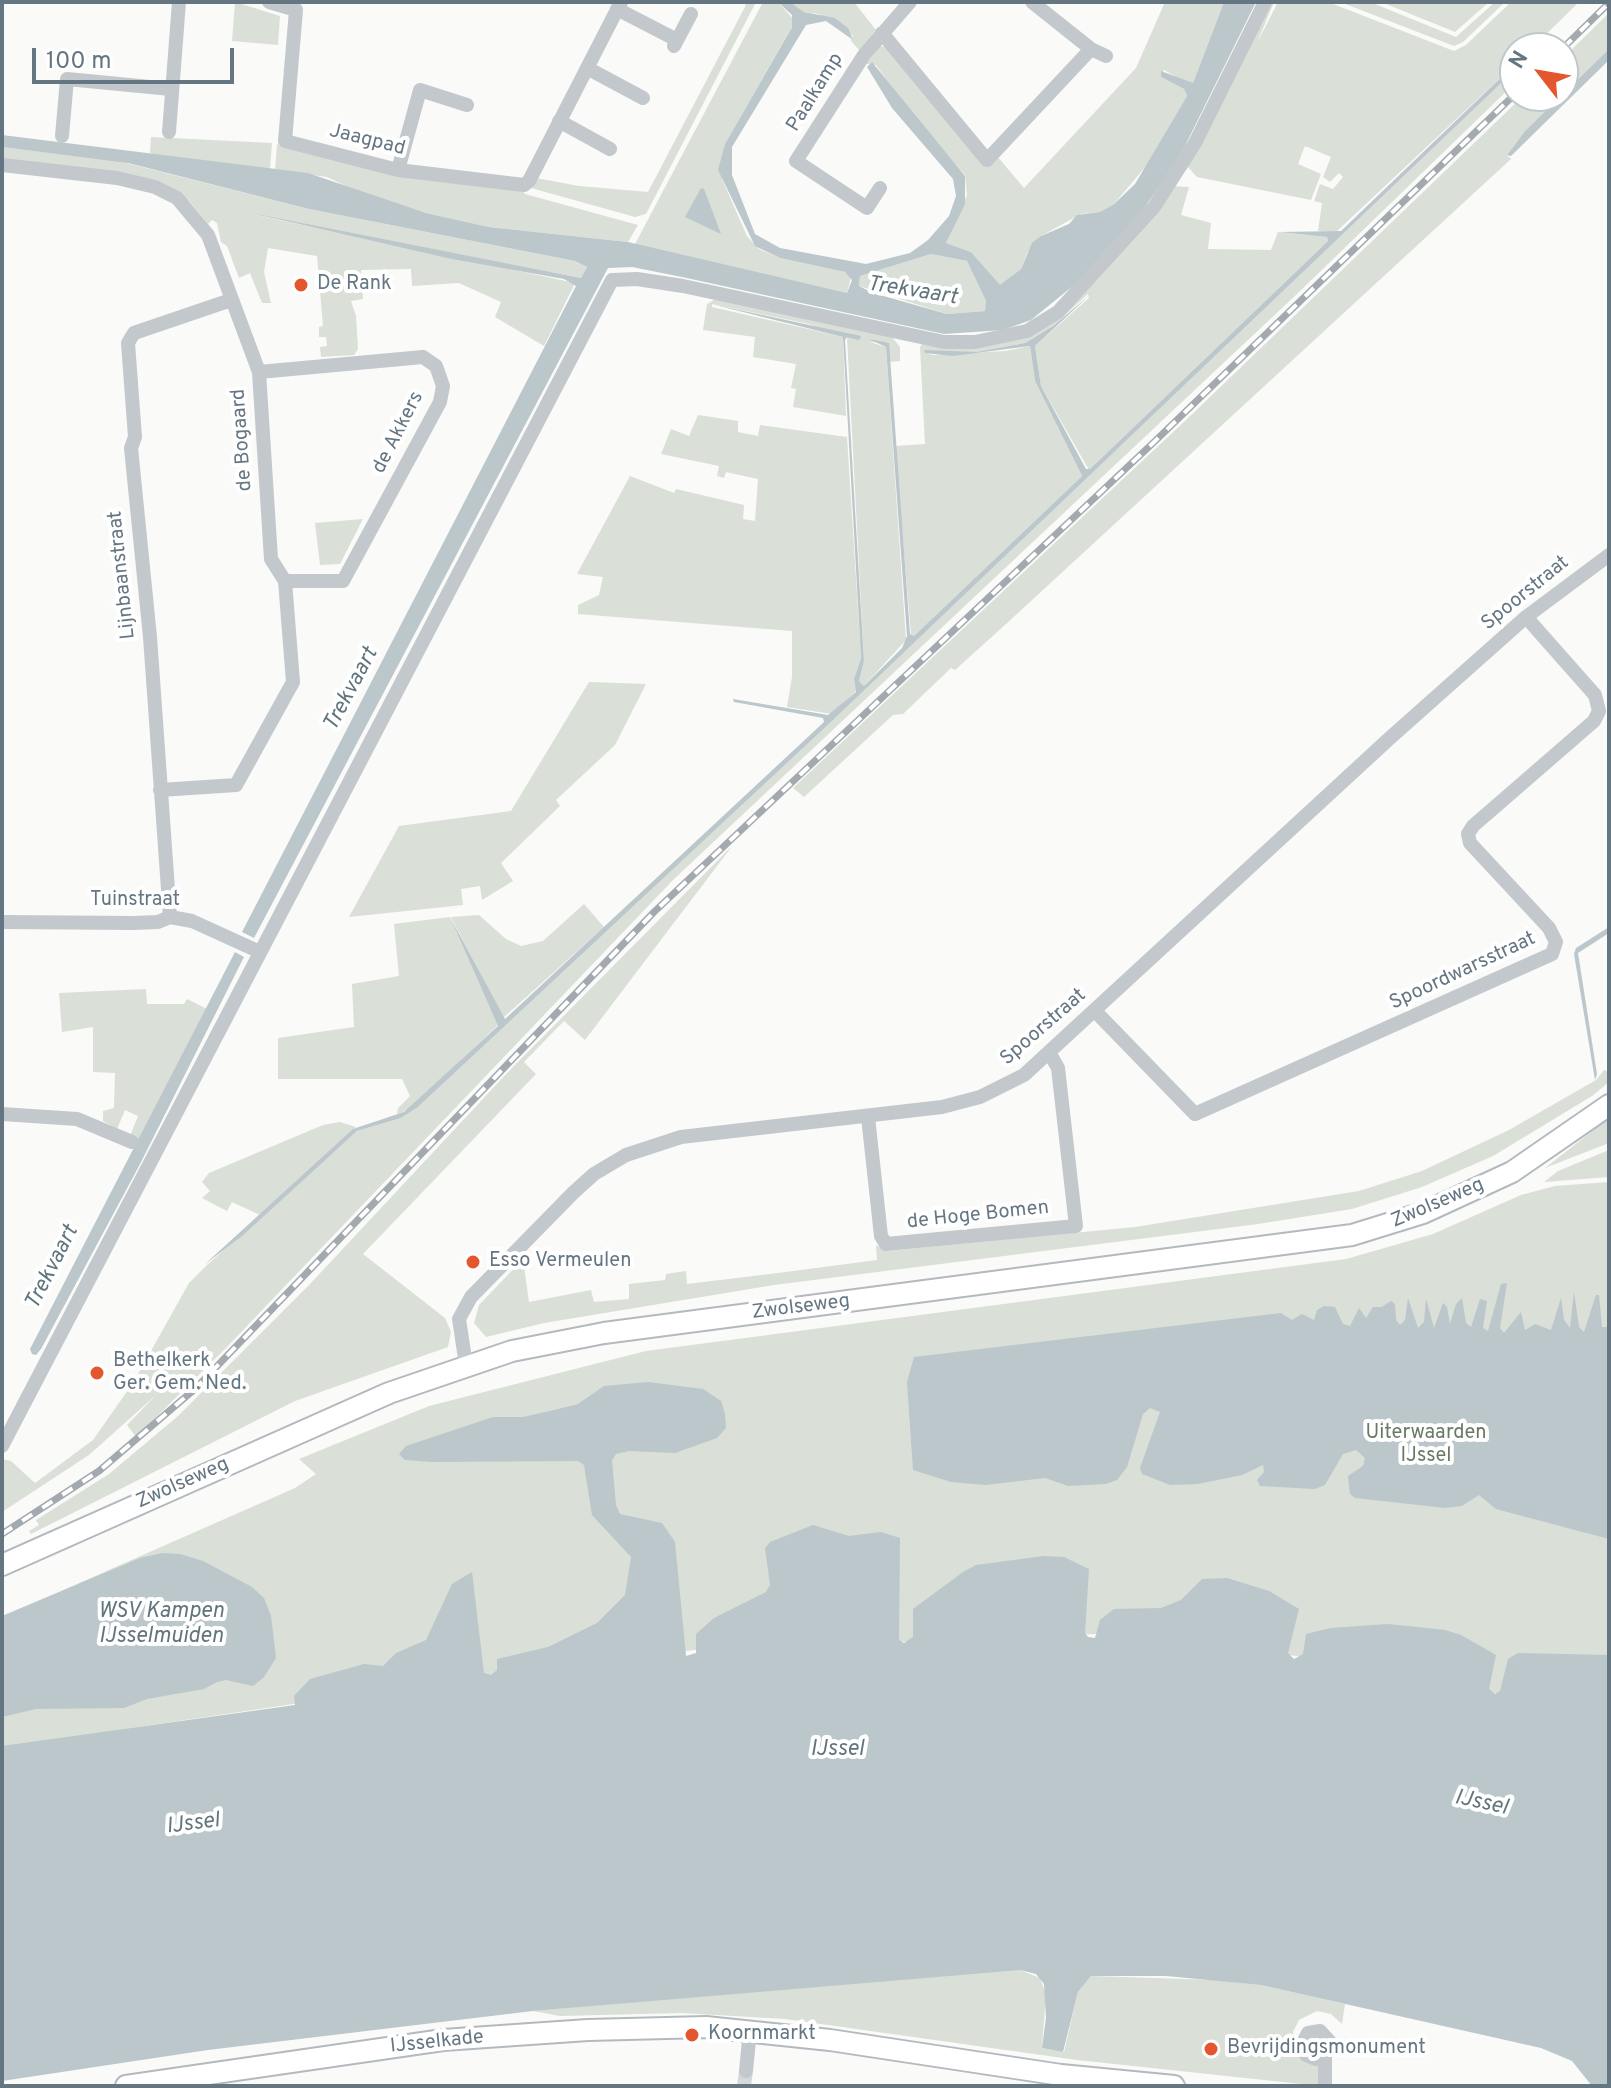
<!DOCTYPE html>
<style>
body{margin:0}
#map{position:relative;width:1611px;height:2088px;overflow:hidden;background:#fafaf8;font-family:Overpass,sans-serif}
canvas{display:block}
.frame{position:absolute;inset:0;border:4px solid #657683;pointer-events:none}
.north{position:absolute;left:1499px;top:32px;width:80px;height:80px;box-sizing:border-box;background:#fff;border:2px solid #c1c8cd;border-radius:50%;rotate:301deg;font-size:22px;font-weight:700;line-height:32px;text-align:center;color:#657683}
.north::after{content:'';display:block;margin:auto;width:28px;height:36px;background:#e4572e;clip-path:polygon(50% 0,100% 100%,50% 72%,0 100%)}
.scale{position:absolute;left:32px;top:48px;width:202px;height:36px;box-sizing:border-box;border:4px solid #657683;border-top:0;padding-left:10px;font-size:24px;line-height:28px;white-space:nowrap;color:#657683;-webkit-text-stroke:6px #fff;paint-order:stroke}
</style>
<div id="map">
<canvas width="1611" height="2088"></canvas>
<div class="frame"></div>
<div class="north">N</div>
<div class="scale">100 m</div>
</div>
<script>
const c = document.querySelector('canvas').getContext('2d');
c.lineJoin = 'round';
function fillPath(path, color) {
  c.fillStyle = color;
  c.fill(path, 'evenodd');
}
function shape(rows) {
  const path = new Path2D();
  for (const r of rows) {
    path.moveTo(r[0], r[1]);
    for (let i = 2; i < r.length; i += 2) path.lineTo(r[i], r[i + 1]);
  }
  return path;
}
function strokePath(path, color, width, dash) {
  c.strokeStyle = color;
  c.lineWidth = width;
  c.lineCap = dash ? 'butt' : 'round';
  c.setLineDash(dash || []);
  c.stroke(path);
}
function drawText(font, color, halo, rows, align = 'center') {
  c.font = font + ' Overpass,sans-serif';
  c.lineWidth = 8;
  c.setLineDash([]);
  c.textBaseline = 'middle';
  c.strokeStyle = halo;
  c.fillStyle = color;
  for (const [text, x, y, turn = 0] of rows) {
    c.save();
    c.translate(x, y);
    c.rotate((+turn || 0) * Math.PI / 180);
    c.textAlign = isNaN(turn) ? turn : align;
    if (halo) c.strokeText(text, 0, 0);
    c.fillText(text, 0, 0);
    c.restore();
  }
}
fillPath(shape([
 [235,2,280,16,278,45,232,41],
 [741,2,756,2,646,214,635,217,531,188,536,178,579,186,648,192,746,5],
 [763,2,778,2,795,21,725,144,722,179,747,236,759,249,780,258,845,272,851,277,847,293,634,246],
 [790,2,854,2,876,30,860,51,851,41,853,36,819,14,804,12],
 [1165,2,1224,2,1193,83,1187,83,1164,70,1161,77,1184,89,1187,96,1146,166,1114,204,1100,212,1081,214,1041,236,1027,253,1021,269,1000,286,971,252,946,243,967,195,965,175,914,118,876,65,866,64,880,46,886,47,987,165,997,156,1024,188,1136,68],
 [1269,2,1274,2,1257,43,1278,2,1328,2,1454,51,1466,45,1511,2,1579,2,1532,48,1515,48,1515,64,1336,232,1318,231,1322,203,1314,201,1320,184,1333,189,1343,177,1339,173,1330,182,1323,177,1331,157,1305,146,1298,164,1321,174,1311,200,1197,177,1187,166],
 [1340,2,1370,2,1456,37,1495,2,1505,2,1463,42,1454,46],
 [1381,2,1489,2,1455,32],
 [1609,13,1609,49,1563,94,1563,58],
 [1515,70,1515,83,1298,293,673,880,225,1349,136,1437,127,1425,156,1395,89,1455,2,1512,2,1459,11,1461,35,1483,93,1440,133,1383,189,1283,206,1266,357,1131,401,1118,418,1107,831,722],
 [1523,96,1561,96,1525,131,1507,155,1511,159,1006,624,955,670,951,668,903,714,893,715,804,797,793,788,1185,421],
 [151,137,272,143,270,169,157,155,150,153],
 [277,144,396,175,521,189,525,194,638,225,628,242,489,227,426,213,365,195,327,177,275,170],
 [2,147,118,161,309,209,575,261,587,267,581,278,251,214,575,283,544,346,495,317,501,302,459,283,412,286,411,269,361,270,363,299,351,301,356,316,358,349,354,355,321,357,320,347,327,346,326,337,319,337,319,327,323,326,317,256,268,248,264,272,271,303,262,303,250,273,239,278,227,246,221,242,217,223,212,220,208,224,190,202,172,189,104,170,2,160],
 [1172,186,1189,187,1181,215,1211,223,1208,249,1271,250,1278,232,1327,237,1328,241,1089,470,1041,386,1035,346,1089,298,1088,294,1053,326,1025,343,976,352,924,352,933,355,1006,351,1030,346,1035,381,1082,476,914,636,911,635,895,446,925,444,920,347,922,344,1029,334],
 [931,254,967,261,986,301,985,311,947,314,859,286,860,276],
 [717,298,892,337,900,347,900,361,889,362,889,343,870,342,886,347,906,640,864,686,859,681,864,661,847,337,809,324,712,304,712,307,843,337,846,416,793,407,796,389,791,388,796,364,753,357,755,337,703,330,707,304],
 [698,415,738,421,738,432,758,436,760,425,847,437,861,658,854,679,856,691,832,714,787,707,792,677,792,631,578,614,578,605,599,595,603,577,577,574,630,476,674,493,676,489,744,505,743,519,755,521,758,479,726,472,724,478,717,476,719,466,661,454,671,429,689,436],
 [363,519,340,564,320,565,315,523],
 [589,682,646,684,615,745,556,800,560,806,501,863,513,881,482,900,480,886,461,889,463,905,349,917,399,826,511,811],
 [733,845,585,1040,564,1021,524,1062,536,1074,363,1254,445,1318,451,1332,448,1347,295,1401,31,1534,29,1531,39,1525,36,1520,109,1474,178,1416,310,1284,509,1071],
 [584,904,604,927,503,1018,451,917,479,915,506,939,521,946,543,941],
 [450,917,498,1025,414,1105,397,1116,398,1108,410,1096,402,1079,278,1079,278,1038,354,1027,352,984,399,976,394,924],
 [146,989,147,1004,184,1004,187,999,207,1009,138,1142,130,1136,138,1116,125,1110,117,1129,103,1121,103,1111,114,1108,115,1073,93,1072,93,1027,62,1032,59,993],
 [1604,1070,1609,1072,1609,1082,1592,1096,1493,1156,1422,1187,1352,1209,1258,1224,774,1285,544,1323,486,1337,474,1323,479,1305,523,1259,529,1302,591,1290,594,1302,629,1299,629,1284,665,1280,666,1274,686,1271,687,1284,778,1273,877,1260,876,1245,887,1251,1135,1227,1359,1191,1422,1171,1509,1130,1596,1080],
 [1609,1117,1609,1143,1545,1168,1586,1136],
 [340,1122,356,1127,260,1215,232,1202,227,1211,202,1198,210,1191,202,1182,209,1173,323,1125],
 [1609,1150,1609,1177,1544,1182,1558,1171],
 [1609,1182,1609,1707,1498,1694,1297,1656,1096,1634,694,1650,497,1674,2,1747,2,1617,295,1488,316,1474,299,1459,429,1406,646,1351,1346,1259,1433,1234,1521,1195,1555,1186],
 [990,1970,1020,1970,1040,1978,1046,1994,1042,2048,1064,2052,1078,1992,1091,1976,1215,1980,1261,1985,1345,2004,1342,2024,1331,2014,1317,2011,1299,2020,1293,2032,1297,2052,1322,2063,1320,2086,1077,2060,785,2019,682,2013,560,2016,533,2011]
]), '#dadfd7');
fillPath(shape([
 [778,2,790,2,804,12,835,18,848,28,853,40,826,21,806,25,732,147,732,175,755,234,780,248,866,264,910,253,928,240,949,216,956,196,953,179,892,108,867,67,872,62,965,176,965,204,946,243,971,252,1000,285,1021,269,1032,243,1041,236,1069,224,1077,215,1100,212,1114,204,1135,184,1187,96,1184,89,1161,77,1161,71,1193,83,1224,2,1256,2,1184,148,1161,184,1138,217,1079,281,1031,320,1003,330,944,334,682,277,632,267,608,268,254,938,242,932,576,286,564,279,452,259,251,213,581,278,587,267,575,261,309,209,128,163,2,147,2,135,308,173,426,213,489,227,628,242,847,293,852,280,845,272,780,258,755,246,718,170,725,144,792,27,792,15],
 [931,254,967,261,986,301,985,311,947,314,873,293,859,286,860,276],
 [1609,49,1609,60,1511,156,1507,155,1525,131],
 [1515,64,1515,70,831,722,418,1107,401,1118,357,1131,242,1236,204,1265,353,1129,404,1112,498,1026,450,917,505,1019,824,722,823,718,734,702,733,699,828,715,856,692,854,679,861,658,843,337,711,304,861,336,859,340,847,337,845,340,864,661,859,681,864,686,902,648,907,636,886,347,869,339,889,343,910,634,914,636,1082,476,1035,381,1030,346,953,356,925,353,924,350,976,352,1025,343,1053,326,1091,294,1035,346,1041,386,1086,469,1090,469,1328,241,1327,237,1279,232,1341,231],
 [701,188,704,189,721,234,685,217],
 [1609,927,1609,933,1578,953,1597,1074,1595,1080,1574,954,1576,948],
 [235,952,244,957,139,1166,41,1349,36,1355,32,1354,30,1349],
 [1507,1283,1500,1328,1504,1333,1521,1312,1525,1330,1535,1324,1551,1330,1561,1298,1564,1320,1570,1328,1574,1292,1579,1327,1584,1332,1596,1295,1599,1295,1602,1327,1609,1327,1609,1539,1496,1509,1479,1495,1462,1506,1445,1508,1355,1498,1350,1494,1348,1476,1363,1466,1365,1458,1356,1450,1343,1454,1325,1485,1315,1489,1260,1486,1257,1480,1264,1472,1263,1465,1242,1475,1198,1484,1170,1485,1142,1474,1140,1468,1160,1412,1150,1408,1143,1414,1127,1467,1117,1480,1106,1484,1068,1486,1045,1478,985,1485,951,1482,913,1470,907,1382,914,1357,1281,1313,1292,1320,1302,1314,1314,1320,1317,1310,1324,1306,1335,1307,1343,1324,1350,1326,1359,1308,1366,1318,1373,1307,1382,1307,1391,1301,1395,1304,1396,1320,1400,1325,1405,1320,1408,1298,1418,1328,1424,1322,1426,1299,1434,1328,1443,1303,1447,1307,1450,1324,1456,1304,1462,1298,1466,1323,1471,1327,1480,1299,1487,1301,1483,1328,1488,1331,1501,1284],
 [648,1382,703,1389,721,1401,725,1414,726,1428,717,1438,675,1453,629,1451,616,1454,612,1460,616,1505,620,1514,662,1523,675,1542,686,1656,696,1653,696,1634,714,1618,766,1592,770,1585,765,1548,770,1542,813,1525,849,1536,881,1532,900,1538,899,1640,904,1643,913,1637,913,1609,963,1572,976,1565,1044,1556,1064,1557,1089,1569,1085,1633,1088,1637,1095,1638,1100,1620,1114,1609,1161,1608,1181,1600,1202,1579,1227,1578,1269,1591,1299,1609,1288,1653,1294,1659,1303,1654,1306,1634,1331,1628,1388,1624,1445,1630,1461,1635,1496,1655,1489,1689,1495,1694,1500,1691,1508,1659,1518,1653,1609,1655,1609,2086,1592,2086,1572,2061,1541,2048,1261,1985,1166,1976,1091,1976,1078,1992,1063,2052,1042,2048,1046,2018,1044,1984,1036,1974,1020,1970,533,2011,208,2050,2,2081,2,1746,295,1705,294,1696,310,1679,364,1664,383,1666,396,1653,426,1640,452,1584,472,1572,484,1673,491,1675,497,1670,497,1659,548,1647,597,1623,625,1595,631,1557,592,1515,584,1465,578,1461,432,1462,405,1460,399,1454,406,1446,493,1417,523,1417,554,1410,578,1404,604,1386],
 [162,1553,180,1554,203,1561,252,1587,264,1598,271,1616,276,1658,264,1677,253,1686,226,1680,217,1682,204,1689,147,1699,124,1708,36,1709,2,1717,2,1616,140,1558]
]), '#bbc7cb');
strokePath(shape([
 [744,2086,746,2071]
]), '#d5d9db', 14, [14, 7]);
const secondary = shape([
 [2,1565,389,1393,512,1351,604,1333,1352,1235,1423,1213,1512,1172,1609,1105],
 [126,2086,443,2040,588,2030,706,2027,830,2040,1061,2075,1174,2086]
]);
strokePath(secondary, '#b3babf', 24);
strokePath(shape([
 [269,2,296,10,285,141,398,170,524,185,529,181,621,2],
 [617,9,677,40],
 [882,33,987,160,1091,49,1032,2],
 [674,46,691,14],
 [1091,49,1106,56],
 [587,68,643,98],
 [559,121,610,149],
 [169,132,179,2],
 [62,136,67,79,171,89],
 [2,165,117,178,155,187,177,198,208,235,259,372,271,559,285,581,293,682,236,785,160,790],
 [398,170,420,90,467,105],
 [880,188,867,208,796,161,864,55,910,2],
 [259,372,423,357,436,366,443,386,440,402,343,581,285,581],
 [170,917,150,637,131,448,135,437,128,343,134,333,231,300],
 [2,922,133,923,158,922,170,917,192,921,260,952],
 [1095,1011,1195,1114,1552,954,1556,942,1549,928,1470,843,1468,834,1473,826,1594,721,1599,711,1595,695,1526,617],
 [2,1114,77,1119,132,1142],
 [868,1117,881,1236,886,1244,1076,1226,1058,1068,1050,1054],
 [466,1365,459,1319,471,1297,573,1193,594,1174,626,1155,681,1137,942,1107,980,1097,1024,1075,1391,737,1526,617,1609,555],
 [2,1446,612,280,637,279,683,286,944,342,975,342,1027,331,1058,312,1154,207,1195,143,1265,2],
 [746,2071,750,2030],
 [1325,2086,1325,2056,1330,2042,1320,2031,1308,2033,1302,2045,1306,2055,1316,2059,1325,2056]
]), '#c3c8cc', 14);
strokePath(secondary, '#fff', 20);
const rail = shape([
 [1563,48,1609,3],
 [2,1534,99,1471,196,1388,654,912,1153,443,1515,94]
]);
strokePath(rail, '#a2aab0', 7);
strokePath(rail, '#fff', 4, [12]);
for (const [x, y, r, color] of [
 [301,285,8,"#e4572e"],
 [473,1262,8,"#e4572e"],
 [97,1373,8,"#e4572e"],
 [692,2035,8,"#e4572e"],
 [1211,2049,8,"#e4572e"]
]) {
  const dot = new Path2D();
  dot.arc(x, y, r, 0, 2 * Math.PI);
  c.fillStyle = color;
  c.fill(dot);
  strokePath(dot, '#fff', 3);
}
drawText('20px', '#657683', '#fff', [
 ["Paalkamp",816,93,-58],
 ["Jaagpad",367,141,14],
 ["de Akkers",399,433,-63],
 ["de Bogaard",243,440,-94],
 ["Lijnbaanstraat",123,575,-96],
 ["Spoorstraat",1526,594,-39],
 ["Tuinstraat",135,901],
 ["Spoordwarsstraat",1463,972,-25],
 ["Spoorstraat",1044,1028,-41],
 ["Zwolseweg",1438,1204,-23],
 ["de Hoge Bomen",978,1216,-6],
 ["Zwolseweg",801,1308,-7],
 ["Zwolseweg",183,1484,-24],
 ["IJsselkade",437,2043,-6]
]);
drawText('20px', '#657683', '#fff', [
 ["De Rank",317,285],
 ["Esso Vermeulen",489,1262],
 ["Bethelkerk",113,1362],
 ["Ger. Gem. Ned.",113,1385],
 ["Koornmarkt",708,2035],
 ["Bevrijdingsmonument",1227,2049]
], 'left');
drawText('20px', '#687a64', '#fff', [
 ["Uiterwaarden",1426,1434],
 ["IJssel",1426,1457]
]);
drawText('italic 22px', '#60757c', '#fff', [
 ["Trekvaart",912,292,9],
 ["Trekvaart",352,690,-62],
 ["Trekvaart",53,1268,-63],
 ["WSV Kampen",161,1613],
 ["IJsselmuiden",161,1638],
 ["IJssel",837,1751],
 ["IJssel",1481,1804,12],
 ["IJssel",193,1825,-7]
]);
</script>
